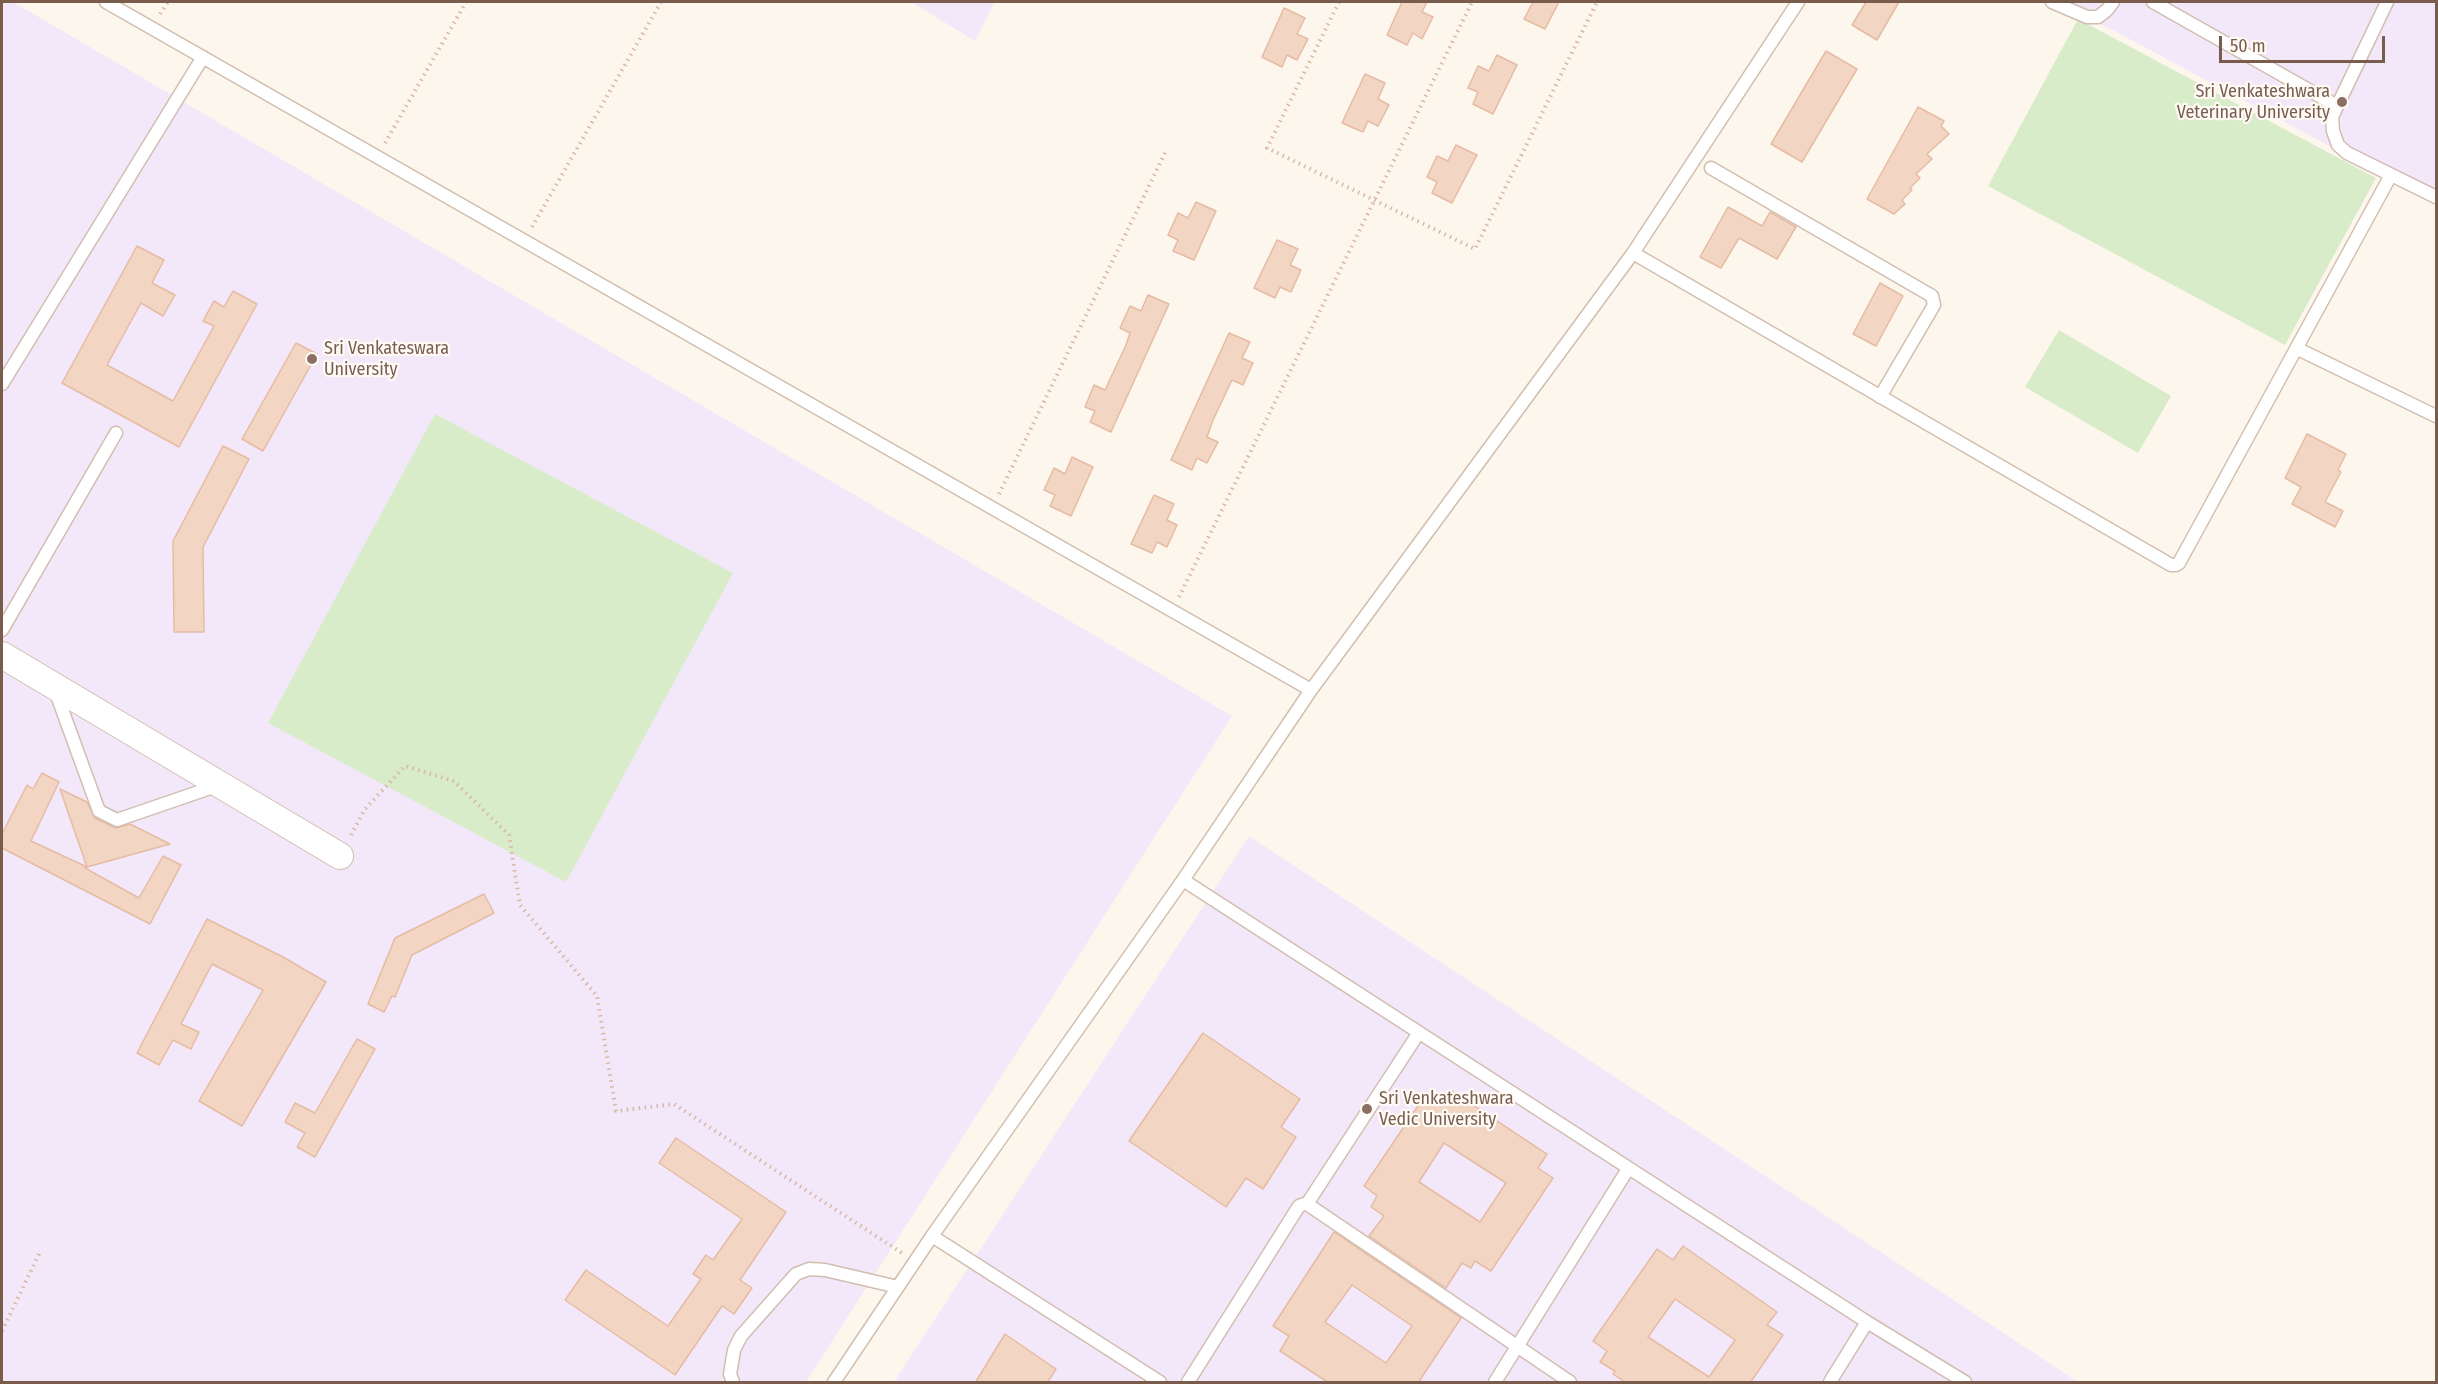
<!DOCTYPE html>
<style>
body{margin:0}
#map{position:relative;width:2438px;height:1384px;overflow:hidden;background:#fdf6ec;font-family:"Fira Sans Condensed",sans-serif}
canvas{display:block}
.frame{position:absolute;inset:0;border:3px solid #7a5c4d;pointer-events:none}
.scale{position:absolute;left:2219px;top:36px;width:166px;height:27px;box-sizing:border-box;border:3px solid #7a5c4d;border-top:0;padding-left:8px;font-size:18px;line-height:21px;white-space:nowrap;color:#7a5c4d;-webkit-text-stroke:4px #fffaf3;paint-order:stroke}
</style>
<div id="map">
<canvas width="2438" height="1384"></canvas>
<div class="frame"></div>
<div class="scale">50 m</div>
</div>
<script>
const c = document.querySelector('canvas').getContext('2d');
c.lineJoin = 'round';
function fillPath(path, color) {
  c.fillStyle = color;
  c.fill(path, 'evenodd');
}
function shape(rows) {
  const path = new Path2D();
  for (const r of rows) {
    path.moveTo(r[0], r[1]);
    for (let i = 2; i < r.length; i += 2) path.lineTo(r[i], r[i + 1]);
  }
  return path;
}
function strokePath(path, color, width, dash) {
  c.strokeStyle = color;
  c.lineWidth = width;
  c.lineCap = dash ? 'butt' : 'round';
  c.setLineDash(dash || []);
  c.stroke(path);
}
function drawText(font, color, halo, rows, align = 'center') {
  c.font = font + ' "Fira Sans Condensed",sans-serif';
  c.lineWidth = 4.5;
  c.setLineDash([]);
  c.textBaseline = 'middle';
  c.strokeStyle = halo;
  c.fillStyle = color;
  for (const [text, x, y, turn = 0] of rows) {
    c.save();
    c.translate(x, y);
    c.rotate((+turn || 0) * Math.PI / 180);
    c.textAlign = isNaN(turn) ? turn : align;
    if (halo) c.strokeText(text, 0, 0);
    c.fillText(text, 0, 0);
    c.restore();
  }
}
fillPath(shape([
 [2,2,13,2,1232,716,806,1382,2,1382],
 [911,2,995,2,975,41],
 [2060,2,2436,2,2436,203],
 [1249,836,2078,1382,894,1382]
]), '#f3e8fa');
fillPath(shape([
 [2078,19,2376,178,2285,345,1988,186],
 [2059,330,2171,396,2138,453,2025,387],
 [435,414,733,573,566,882,268,723]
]), '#d8ecc9');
const building = shape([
 [1402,2,1427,2,1422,12,1433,17,1422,39,1413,33,1407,45,1387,35,1402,2],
 [1533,2,1559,2,1545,29,1524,19,1533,2],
 [1866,2,1899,2,1877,40,1852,25,1866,2],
 [1284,8,1305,18,1297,34,1308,39,1297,60,1287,55,1282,67,1262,57,1284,8],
 [1826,51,1857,69,1802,162,1771,144,1826,51],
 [1497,55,1517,65,1493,114,1473,104,1478,92,1468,88,1478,66,1489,71,1497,55],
 [1365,74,1385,83,1378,99,1389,105,1378,126,1368,121,1363,132,1342,123,1365,74],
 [1918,107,1944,121,1941,126,1949,134,1927,154,1932,159,1916,174,1920,178,1910,188,1912,190,1902,200,1905,204,1894,214,1867,199,1918,107],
 [1456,145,1477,155,1452,203,1432,193,1437,182,1427,177,1437,156,1448,161,1456,145],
 [1196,202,1216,211,1194,260,1173,251,1178,240,1168,235,1178,213,1188,218,1196,202],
 [1728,207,1762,226,1770,212,1796,227,1777,259,1739,238,1721,268,1700,257,1728,207],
 [1277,240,1298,249,1290,265,1301,270,1291,292,1280,287,1275,298,1254,288,1277,240],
 [137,246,164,260,152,283,175,295,163,316,141,303,107,365,173,401,214,326,203,321,214,301,224,307,233,291,257,304,179,447,62,383,137,246],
 [1880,283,1903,296,1876,346,1853,334,1880,283],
 [1148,295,1169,304,1111,432,1090,422,1095,411,1085,407,1094,385,1105,390,1126,345,1130,333,1120,328,1130,306,1141,311,1148,295],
 [1229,333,1250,342,1242,358,1253,363,1243,385,1232,380,1213,420,1207,437,1218,442,1207,463,1197,458,1192,470,1171,460,1229,333],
 [296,343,317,354,263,451,242,439,296,343],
 [2307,434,2346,454,2338,470,2341,472,2325,502,2343,511,2335,527,2292,504,2301,487,2285,478,2307,434],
 [223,446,249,459,203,547,204,632,174,632,173,541,223,446],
 [1072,457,1093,467,1071,516,1050,506,1055,495,1044,490,1054,468,1065,474,1072,457],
 [1154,495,1174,504,1167,520,1177,525,1167,547,1157,542,1152,553,1131,544,1154,495],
 [42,773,59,782,31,841,87,867,85,868,139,898,163,856,181,865,150,924,2,848,2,834,27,785,33,789,42,773],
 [60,789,87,802,95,818,116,828,130,824,170,844,87,867,60,789],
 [484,894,494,913,412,955,395,997,392,996,384,1012,368,1004,395,938,484,894],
 [207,919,283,957,326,982,242,1126,199,1101,263,990,212,964,181,1024,199,1032,191,1049,173,1040,159,1065,137,1053,207,919],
 [1203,1033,1300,1099,1281,1127,1296,1137,1263,1189,1246,1178,1226,1207,1129,1141,1203,1033],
 [357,1039,375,1049,315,1157,297,1147,305,1133,285,1122,295,1103,315,1113,357,1039],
 [1452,1091,1547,1154,1538,1168,1553,1178,1491,1271,1475,1261,1471,1268,1462,1263,1446,1288,1369,1236,1384,1216,1371,1207,1377,1196,1364,1186,1426,1094,1443,1105,1452,1091],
 [1444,1143,1506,1183,1480,1222,1419,1182,1444,1143],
 [676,1138,786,1212,740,1280,752,1288,734,1314,722,1306,675,1375,565,1300,586,1270,668,1326,701,1279,693,1274,706,1255,713,1260,742,1219,659,1163,676,1138],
 [1334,1232,1461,1318,1418,1383,1329,1383,1280,1351,1289,1336,1273,1326,1334,1232],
 [1352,1285,1412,1326,1386,1363,1325,1322,1352,1285],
 [1683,1246,1777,1312,1767,1325,1783,1335,1750,1383,1626,1383,1613,1374,1615,1371,1600,1362,1607,1351,1593,1341,1657,1249,1673,1260,1683,1246],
 [1675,1299,1735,1340,1709,1377,1648,1337,1675,1299],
 [1005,1334,1056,1369,1047,1383,975,1383,1005,1334]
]);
fillPath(building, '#f3d5c3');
strokePath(building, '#e6bba3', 1.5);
const lane = shape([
 [106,2,1311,690],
 [2052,2,2087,17,2098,17,2107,10,2113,2],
 [2153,2,2337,106],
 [2387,2,2332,117,2333,131,2338,145,2347,153,2436,197],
 [1711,168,1932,296,1934,305,1880,397],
 [1633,253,2171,565,2176,565,2179,563,2391,175],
 [2298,349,2436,416],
 [2,384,203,57],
 [2,630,116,433],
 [55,690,99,811,117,820,219,785],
 [1183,880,1867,1322,1965,1382],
 [1307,1204,1418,1034],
 [932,1236,1160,1382],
 [733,1382,730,1374,734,1350,741,1336,796,1274,809,1269,825,1270,898,1287],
 [834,1382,932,1236,1183,880,1311,690,1633,253,1798,2],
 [1188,1382,1299,1206,1304,1204,1307,1204,1570,1382],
 [1495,1382,1628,1169],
 [1830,1382,1867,1322]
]);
const street = shape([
 [2,655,340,856]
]);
strokePath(lane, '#d1beb0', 15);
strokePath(street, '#d1beb0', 28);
strokePath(shape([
 [1339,2,1267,148,1475,249,1597,2],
 [160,14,168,2],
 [385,143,466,2],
 [532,227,661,2],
 [999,494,1166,151],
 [1179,597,1472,2],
 [351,835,365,809,405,766,454,781,509,835,520,905,597,996,616,1111,674,1104,902,1253],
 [2,1331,40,1252]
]), '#d9b8a5', 4, [1.5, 4.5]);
strokePath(lane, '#fff', 12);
strokePath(street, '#fff', 26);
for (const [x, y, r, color] of [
 [2342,102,6,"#8d6e63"],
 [312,359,6,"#8d6e63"],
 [1367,1109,6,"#8d6e63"]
]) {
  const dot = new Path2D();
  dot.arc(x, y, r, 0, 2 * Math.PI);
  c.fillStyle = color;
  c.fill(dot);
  strokePath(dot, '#fffaf3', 2);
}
drawText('18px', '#785e54', '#fffaf3', [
 ["Sri Venkateshwara",2330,92,"right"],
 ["Veterinary University",2330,113,"right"],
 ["Sri Venkateswara",324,349],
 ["University",324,370],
 ["Sri Venkateshwara",1379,1099],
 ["Vedic University",1379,1120]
], 'left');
</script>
